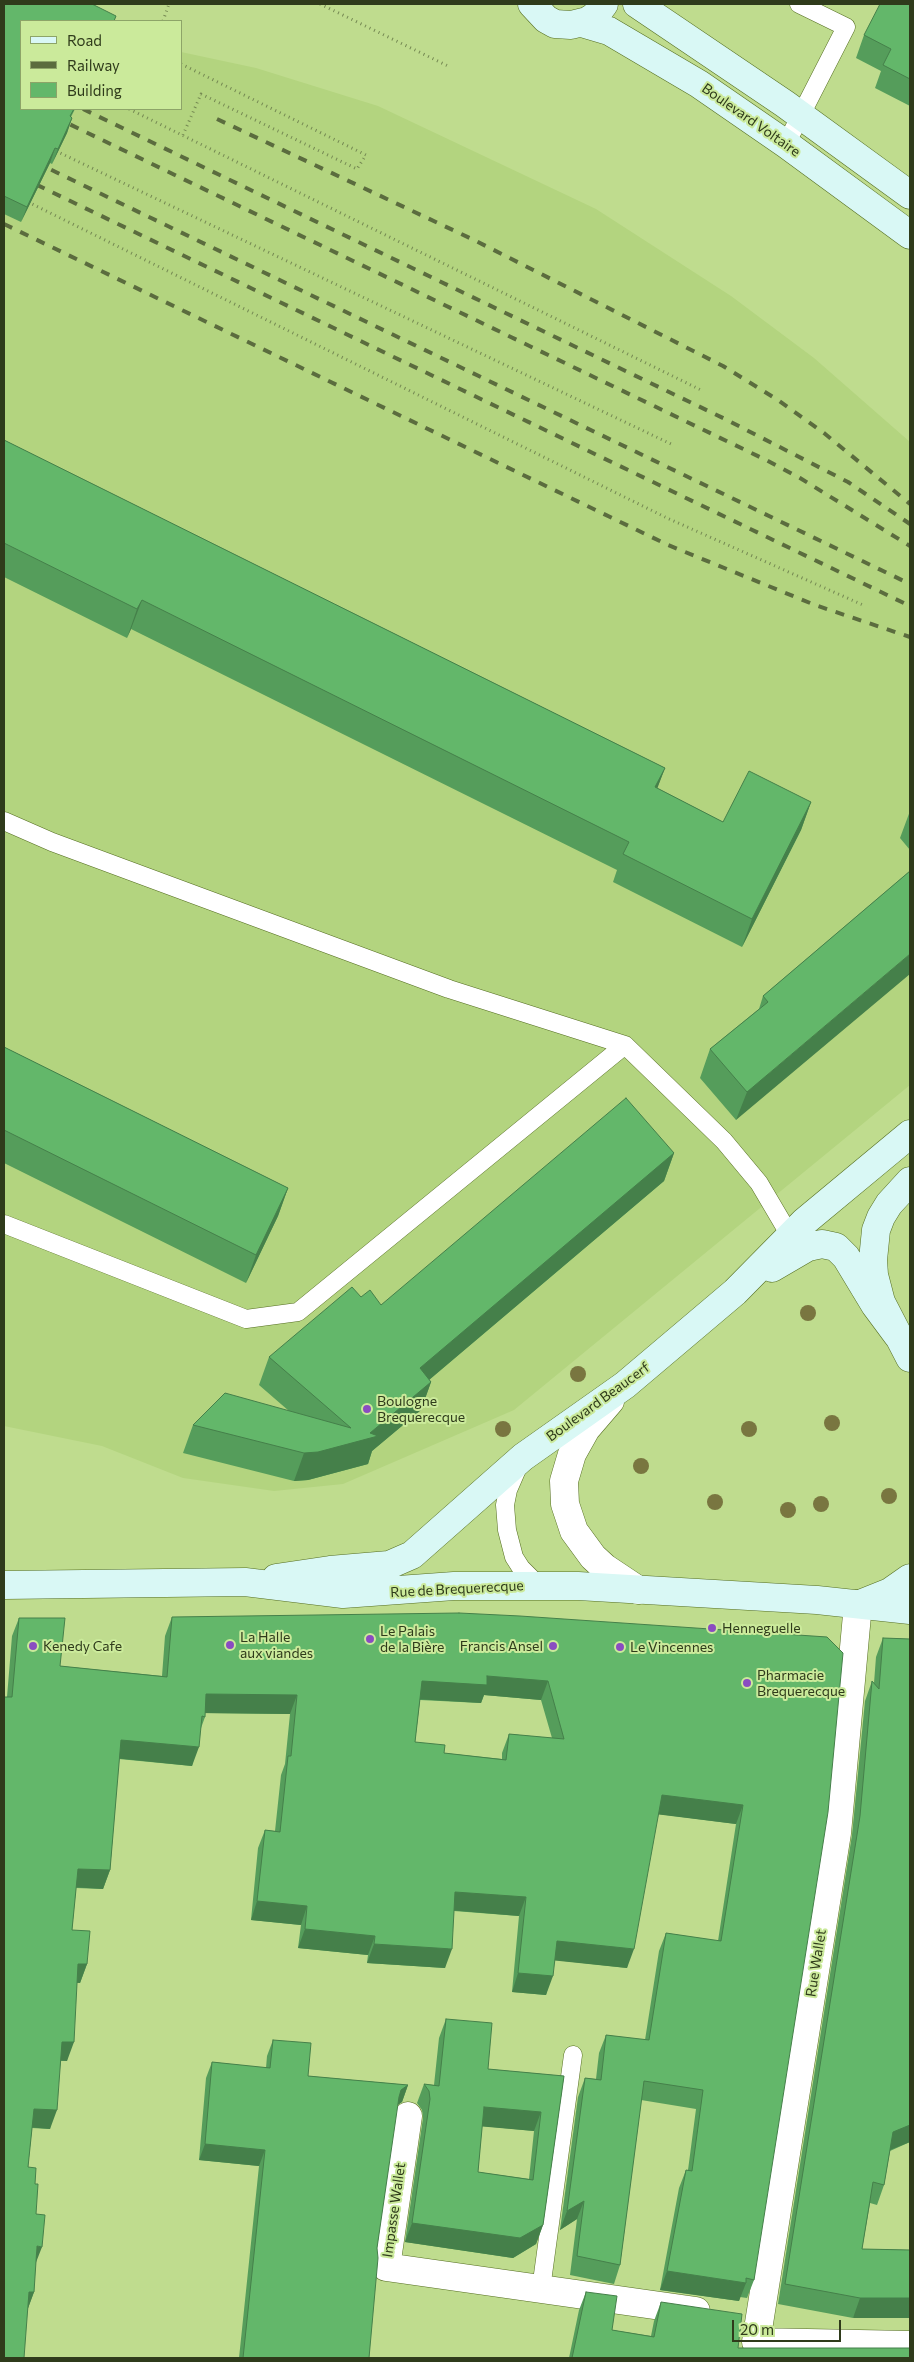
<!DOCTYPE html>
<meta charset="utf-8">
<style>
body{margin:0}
#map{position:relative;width:914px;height:2362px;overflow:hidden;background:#bfdc8e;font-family:Commissioner,sans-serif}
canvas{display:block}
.frame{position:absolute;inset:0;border:5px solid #2f3b1b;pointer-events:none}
.legend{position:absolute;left:20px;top:20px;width:162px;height:90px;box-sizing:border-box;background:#cbea9b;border:1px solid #8da468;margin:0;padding:6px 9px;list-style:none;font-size:15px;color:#2f3b1b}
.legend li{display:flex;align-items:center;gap:10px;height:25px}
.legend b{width:25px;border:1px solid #8da468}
.scale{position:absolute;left:732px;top:2320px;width:109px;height:22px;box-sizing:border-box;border:2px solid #2f3b1b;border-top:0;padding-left:6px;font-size:15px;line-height:18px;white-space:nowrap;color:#2f3b1b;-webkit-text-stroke:4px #cbea9b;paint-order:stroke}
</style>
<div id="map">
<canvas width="914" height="2362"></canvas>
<div class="frame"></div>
<ul class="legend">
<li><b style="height:6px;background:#d9f8f5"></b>Road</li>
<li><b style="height:6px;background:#5b6c3e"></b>Railway</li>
<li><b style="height:14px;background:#63b76a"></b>Building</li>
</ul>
<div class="scale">20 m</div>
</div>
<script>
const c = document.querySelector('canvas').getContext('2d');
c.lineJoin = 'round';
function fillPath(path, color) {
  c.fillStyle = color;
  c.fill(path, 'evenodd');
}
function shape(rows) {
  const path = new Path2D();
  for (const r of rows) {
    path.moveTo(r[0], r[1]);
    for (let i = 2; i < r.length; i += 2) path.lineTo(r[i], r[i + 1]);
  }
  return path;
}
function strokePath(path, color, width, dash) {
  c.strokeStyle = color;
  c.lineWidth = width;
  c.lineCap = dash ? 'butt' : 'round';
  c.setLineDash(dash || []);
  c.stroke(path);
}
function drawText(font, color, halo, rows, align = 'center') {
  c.font = font + ' Commissioner,sans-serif';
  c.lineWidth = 4;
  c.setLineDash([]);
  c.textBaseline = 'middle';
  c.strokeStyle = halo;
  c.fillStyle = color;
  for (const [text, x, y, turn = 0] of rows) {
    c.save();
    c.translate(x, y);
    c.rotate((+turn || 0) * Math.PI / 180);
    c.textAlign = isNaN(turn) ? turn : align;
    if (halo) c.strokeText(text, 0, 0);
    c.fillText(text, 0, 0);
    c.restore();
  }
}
fillPath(shape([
 [4,4,21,21,21,109,181,109,181,52,256,68,378,106,596,209,731,296,814,358,910,442,910,1085,514,1410,343,1484,274,1491,183,1478,102,1446,4,1426]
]), '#b3d47f');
const lane = shape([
 [786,144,846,27,799,4],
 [4,821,52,842,449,989,625,1045,724,1141,759,1183,795,1244],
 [4,1224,246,1319,298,1312,625,1045],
 [518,1467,508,1490,505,1505,507,1530,514,1557,521,1568,539,1586],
 [541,2289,573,2055]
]);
const street = shape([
 [610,1401,586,1429,572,1454,564,1481,565,1504,574,1531,593,1557,605,1568,638,1590],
 [858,1604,837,1833,756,2342,910,2345],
 [408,2116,386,2267,696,2311]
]);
const secondary = shape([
 [532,4,546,19,555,24,571,25,587,21,595,16,604,4],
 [637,4,785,104,910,195],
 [582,23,609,31,699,84,786,144,910,235],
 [910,1181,889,1204,881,1217,876,1230,873,1260,874,1275,881,1302,910,1358],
 [772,1268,808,1247,822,1244,836,1247,846,1257,875,1305,898,1336],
 [276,1578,330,1570,389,1565,412,1555,523,1457,625,1385,735,1292,804,1222,910,1134],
 [4,1585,245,1582,343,1594,454,1586,578,1586,817,1600,910,1610],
 [860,1604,890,1592,910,1578]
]);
strokePath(lane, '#556e21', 19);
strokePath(street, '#556e21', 29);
strokePath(secondary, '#556e21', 29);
strokePath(shape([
 [320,4,448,66],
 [163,21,169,4],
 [181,64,366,155,357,169,201,94,183,135],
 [129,109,703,391],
 [56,151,671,444],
 [28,202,667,518,863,605]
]), '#748852', 3, [1, 4]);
strokePath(lane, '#fff', 18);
strokePath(street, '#fff', 28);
strokePath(secondary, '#d9f8f5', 28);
strokePath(shape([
 [38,109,766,460,800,478,910,546],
 [83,109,725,419,848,482,910,524],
 [217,119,474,240,723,366,778,400,824,433,910,504],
 [35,162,910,584],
 [4,169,910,606],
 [4,224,668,545,815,605,910,637]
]), '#5b6c3e', 4, [9, 9]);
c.fillStyle = '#797640';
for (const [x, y] of [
 [808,1313],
 [578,1374],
 [832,1423],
 [503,1429],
 [749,1429],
 [641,1466],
 [889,1496],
 [715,1502],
 [821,1504],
 [788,1510]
]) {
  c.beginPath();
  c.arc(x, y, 8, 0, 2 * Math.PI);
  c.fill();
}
fillPath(shape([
 [4,4,116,16,114,21,21,21,75,109,71,117,72,118,67,133,52,164,50,163,21,222,4,214],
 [910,4,910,106,875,88,881,71,856,58,864,35],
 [4,440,665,768,657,788,723,822,811,802,801,830,742,947,613,882,617,870,131,629,127,638,4,577],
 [910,811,910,850,900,838],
 [910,871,736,1120,700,1078,710,1049,759,1009,763,996],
 [4,1047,288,1188,278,1216,246,1283,4,1163],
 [674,1153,664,1181,429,1380,431,1382,421,1410,372,1451,368,1464,308,1480,294,1481,183,1453,193,1425,289,1411,259,1385,269,1357,361,1297,381,1305],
 [172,1617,827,1637,754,2280,747,2298,740,2297,739,2301,660,2290,679,2188,686,2170,688,2170,696,2109,641,2100,620,2265,614,2284,570,2275,577,2219,560,2230,578,2097,585,2078,596,2079,599,2053,606,2035,645,2040,659,1951,666,1933,718,1941,736,1824,658,1814,627,1968,555,1960,546,1995,512,1992,519,1916,454,1911,445,1968,367,1963,368,1955,298,1948,301,1925,251,1920,258,1848,265,1830,275,1831,281,1775,285,1764,290,1714,205,1713,205,1717,201,1728,192,1766,119,1759,110,1870,103,1889,76,1888,72,1930,87,1964,80,1983,77,1983,67,2061,61,2061,50,2129,32,2128,28,2167,35,2184,36,2214,35,2265,34,2292,28,2308,7,1697,12,1636,19,1618,60,1666,162,1676,165,1636],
 [484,1695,541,1700,552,1738,509,1734,502,1753,502,1759,444,1753,415,1742,420,1700,481,1703],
 [883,1638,910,1639,910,2142,890,2151,884,2185,877,2205,870,2203,862,2249,910,2250,853,2318,778,2304,852,1835,865,1701,872,1681,874,1683,876,1657],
 [446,2019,488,2069,564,2076,543,2225,536,2244,513,2258,405,2242,423,2118,422,2110,417,2103,424,2084,434,2085,439,2038],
 [482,2126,534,2131,529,2179,478,2172],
 [273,2040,308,2076,408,2085,402,2102,397,2105,377,2248,369,2358,239,2358,259,2166,199,2160,206,2078,212,2062,266,2068,267,2056],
 [586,2292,612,2330,651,2336,654,2321,661,2302,738,2348,910,2358,569,2358,579,2310]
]), '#559d5b');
fillPath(shape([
 [72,118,67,133,52,164,58,149],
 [55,148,50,163,21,222,27,207],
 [142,600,131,629,127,638,137,609],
 [665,768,654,797,655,787],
 [811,802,801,830,742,947,752,919],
 [910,954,910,974,736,1120,747,1092],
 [674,1153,664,1181,410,1396,420,1368],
 [288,1188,278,1216,246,1283,256,1255],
 [431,1382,421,1410,372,1451,368,1464,308,1480,294,1481,304,1453,370,1433],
 [487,1676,548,1681,541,1700,484,1695,481,1703,415,1699,422,1681],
 [206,1694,297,1695,290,1714,199,1713],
 [121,1740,199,1747,192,1766,114,1758],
 [662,1795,743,1805,736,1824,655,1814],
 [78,1869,110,1870,103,1889,71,1887],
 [455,1892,526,1897,519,1916,448,1910],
 [257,1901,307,1906,301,1925,251,1920],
 [305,1929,375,1936,368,1955,298,1948],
 [557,1941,634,1949,627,1968,550,1960],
 [374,1944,452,1949,445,1968,367,1963],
 [78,1964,87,1964,80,1983,71,1982],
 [518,1973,553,1976,546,1995,512,1992],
 [62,2042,74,2042,67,2061,55,2060],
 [408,2085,402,2102,395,2107,401,2090],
 [484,2107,541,2112,534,2131,477,2126],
 [34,2109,57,2110,50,2129,27,2127],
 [910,2125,910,2142,885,2152,893,2132],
 [205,2144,265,2150,259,2166,199,2160],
 [584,2201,577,2219,560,2230,567,2211],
 [412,2223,543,2225,536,2244,513,2258,405,2242],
 [37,2246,42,2247,35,2265],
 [667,2271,746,2283,739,2301,660,2290],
 [29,2292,34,2292,27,2311],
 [860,2298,910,2298,910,2318,853,2318]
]), '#45804a');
const building = shape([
 [4,4,92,4,116,16,114,21,21,21,21,109,74,109,70,116,72,118,58,149,55,148,27,207,4,196,4,4],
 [880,4,910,4,910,79,883,65,891,49,864,35,880,4],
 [4,440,665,768,655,787,723,822,749,771,811,802,752,919,623,854,629,842,142,600,137,609,4,543,4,440],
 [910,871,910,954,747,1092,710,1049,768,1002,763,996,910,871],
 [4,1047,288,1188,256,1255,4,1130,4,1047],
 [626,1098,674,1153,420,1368,431,1382,370,1433,378,1436,318,1452,304,1453,193,1425,225,1393,351,1428,269,1357,352,1287,361,1297,370,1290,381,1305,626,1098],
 [459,1613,520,1616,827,1637,843,1653,828,1812,754,2280,746,2278,746,2283,667,2271,686,2170,692,2171,703,2090,644,2081,620,2265,577,2256,584,2201,567,2211,585,2078,601,2080,606,2035,649,2040,666,1933,721,1941,743,1805,662,1795,634,1949,557,1941,553,1976,518,1973,526,1897,455,1892,452,1949,374,1944,375,1936,305,1929,307,1906,257,1901,265,1830,280,1832,288,1756,291,1756,297,1695,206,1694,205,1717,202,1716,199,1747,121,1740,110,1870,78,1869,72,1930,90,1931,87,1964,78,1964,74,2042,62,2042,57,2110,34,2109,28,2167,36,2168,35,2184,38,2184,36,2214,45,2215,42,2247,37,2246,34,2292,29,2292,24,2358,4,2358,4,1697,12,1697,19,1618,65,1618,60,1666,167,1677,172,1617,459,1613],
 [487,1676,548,1681,564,1739,509,1734,506,1760,444,1753,445,1745,415,1742,422,1681,487,1685,487,1676],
 [883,1638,910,1639,910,2125,893,2132,884,2185,873,2182,862,2249,910,2250,910,2298,860,2298,785,2284,860,1816,872,1681,879,1689,883,1638],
 [446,2019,492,2023,488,2069,564,2076,543,2225,520,2238,412,2223,430,2099,429,2091,424,2084,439,2086,446,2019],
 [484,2107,541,2112,533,2180,478,2172,484,2107],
 [273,2040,311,2043,308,2076,408,2085,401,2090,399,2097,377,2248,378,2258,369,2358,243,2358,265,2150,205,2144,212,2062,270,2068,273,2040],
 [586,2292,617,2296,612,2330,654,2337,661,2302,742,2314,738,2348,910,2348,910,2358,572,2358,586,2292]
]);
fillPath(building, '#63b76a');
strokePath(building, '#45804a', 1);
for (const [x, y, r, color] of [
 [367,1409,5,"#8a4cc1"],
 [712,1628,5,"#8a4cc1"],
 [370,1639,5,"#8a4cc1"],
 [230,1645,5,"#8a4cc1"],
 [33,1646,5,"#8a4cc1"],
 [553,1646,5,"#8a4cc1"],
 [620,1647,5,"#8a4cc1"],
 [747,1683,5,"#8a4cc1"]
]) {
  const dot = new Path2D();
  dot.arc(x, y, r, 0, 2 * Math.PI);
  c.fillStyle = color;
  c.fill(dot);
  strokePath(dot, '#cbea9b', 2);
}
drawText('14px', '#2f3b1b', '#cbea9b', [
 ["Boulevard Voltaire",751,120,35],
 ["Boulevard Beaucerf",598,1402,-36],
 ["Rue de Brequerecque",457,1589,-3],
 ["Rue Wallet",816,1963,-81],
 ["Impasse Wallet",394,2210,-82]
]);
drawText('14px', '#2f3b1b', '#cbea9b', [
 ["Boulogne",377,1401],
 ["Brequerecque",377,1417],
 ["Henneguelle",722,1628],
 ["Le Palais",380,1631],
 ["de la Bière",380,1647],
 ["La Halle",240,1637],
 ["aux viandes",240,1653],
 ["Kenedy Cafe",43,1646],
 ["Francis Ansel",543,1646,"right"],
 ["Le Vincennes",630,1647],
 ["Pharmacie",757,1675],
 ["Brequerecque",757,1691]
], 'left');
</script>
